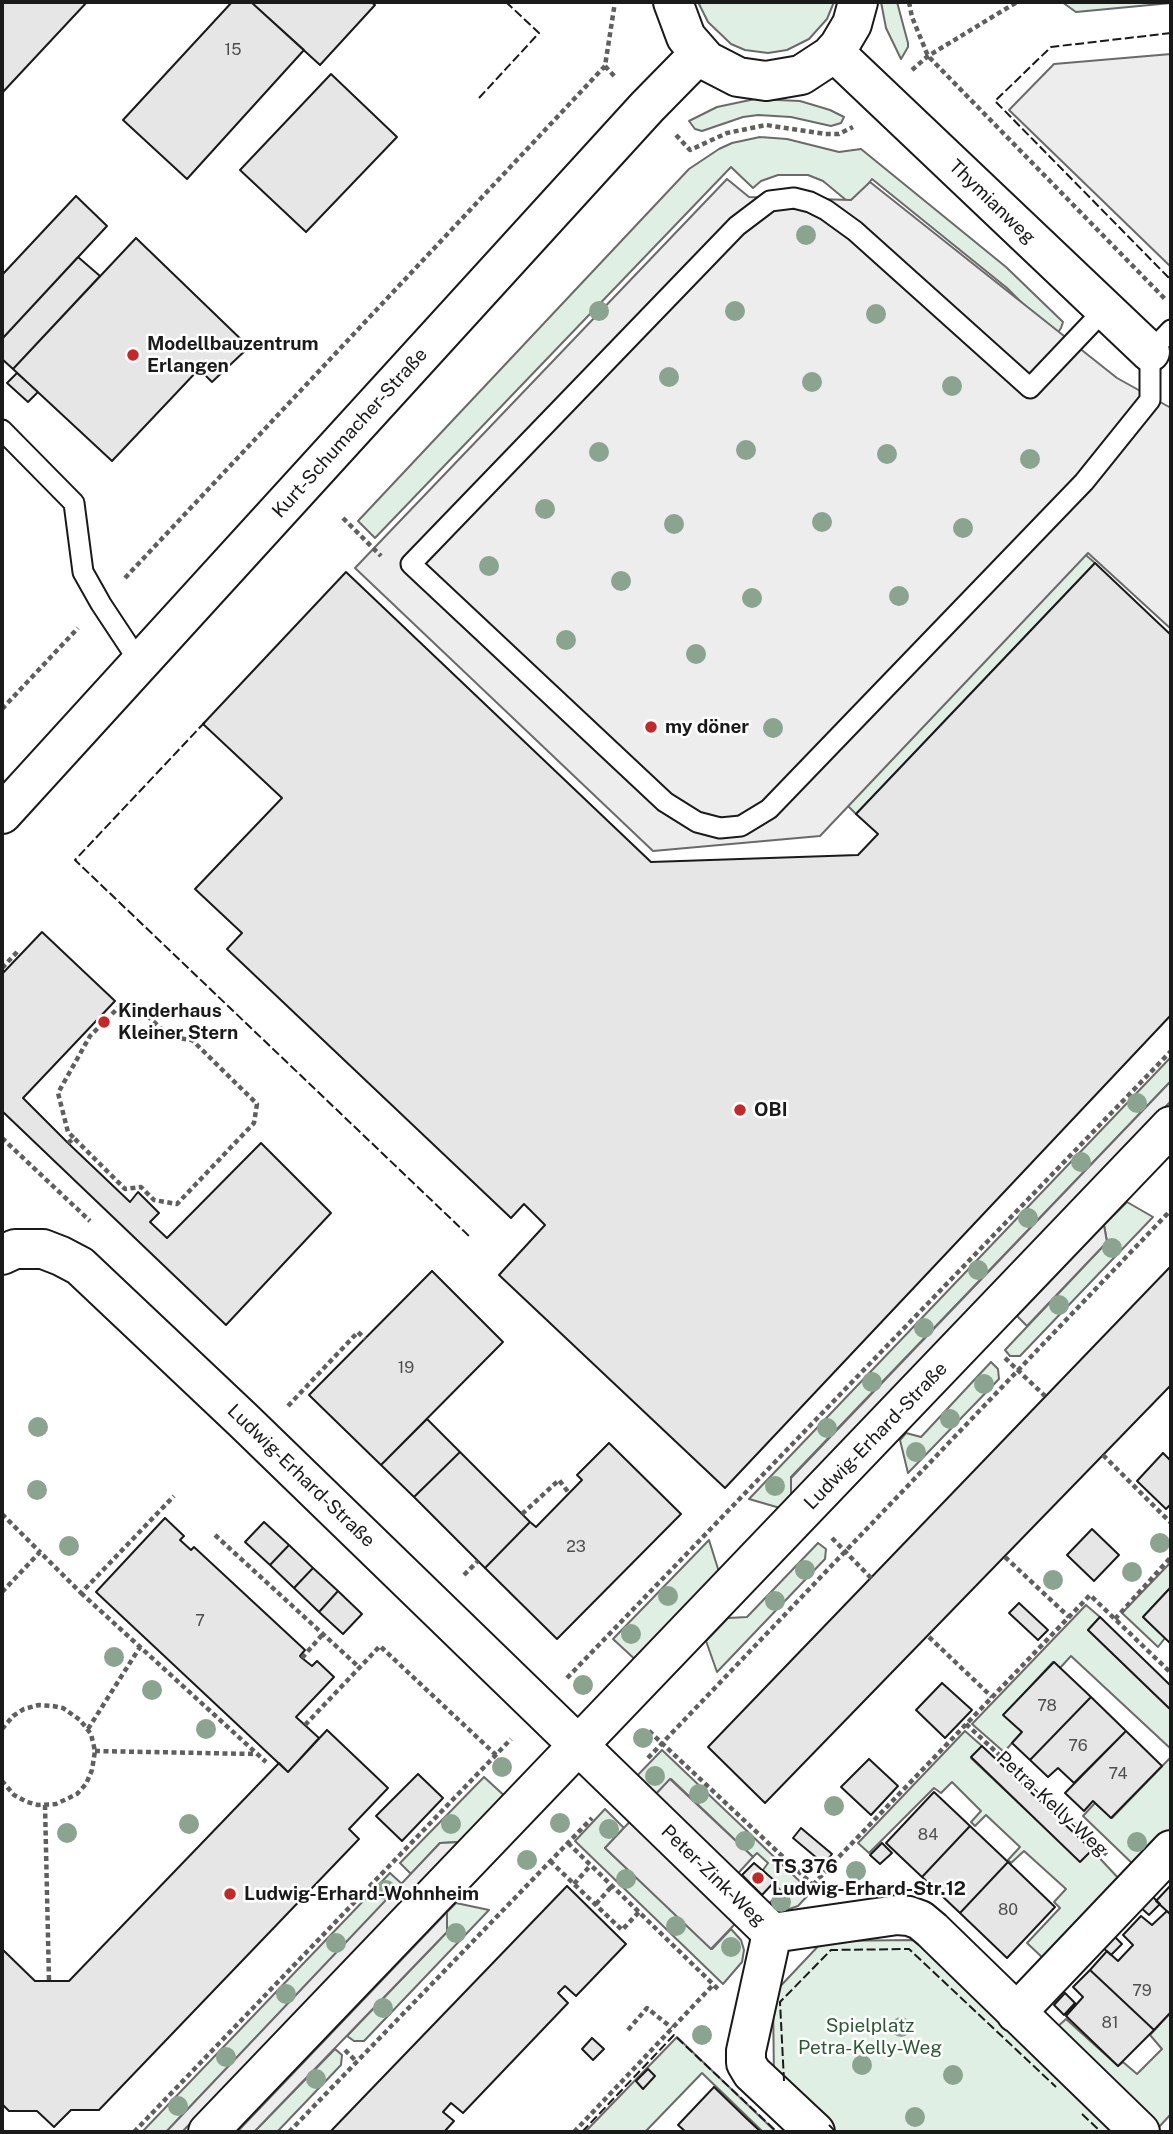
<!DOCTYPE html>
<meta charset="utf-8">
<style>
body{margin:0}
#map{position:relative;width:1173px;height:2134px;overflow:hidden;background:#fff;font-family:"Public Sans",sans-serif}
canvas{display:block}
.frame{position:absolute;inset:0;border:4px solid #1a1a1a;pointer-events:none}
</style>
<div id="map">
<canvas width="1173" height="2134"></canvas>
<div class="frame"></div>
</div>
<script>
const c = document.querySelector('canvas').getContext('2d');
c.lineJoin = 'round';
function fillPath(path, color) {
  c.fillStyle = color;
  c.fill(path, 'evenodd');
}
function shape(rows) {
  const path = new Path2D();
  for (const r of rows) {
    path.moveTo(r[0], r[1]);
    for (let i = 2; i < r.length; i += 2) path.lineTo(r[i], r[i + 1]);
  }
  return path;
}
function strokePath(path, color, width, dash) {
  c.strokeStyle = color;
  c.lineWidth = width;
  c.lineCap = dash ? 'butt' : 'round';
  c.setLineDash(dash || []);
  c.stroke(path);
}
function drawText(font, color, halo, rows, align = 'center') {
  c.font = font + ' "Public Sans",sans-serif';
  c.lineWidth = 5;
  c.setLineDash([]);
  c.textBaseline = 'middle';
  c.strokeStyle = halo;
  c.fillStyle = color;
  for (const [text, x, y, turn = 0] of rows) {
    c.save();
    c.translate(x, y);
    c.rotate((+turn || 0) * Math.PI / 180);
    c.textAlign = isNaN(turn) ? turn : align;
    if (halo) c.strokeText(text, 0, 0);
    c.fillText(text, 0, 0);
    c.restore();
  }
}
const green = shape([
 [698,2,834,2,827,19,809,39,787,50,768,53,745,50,731,44,708,22,698,2],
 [881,2,897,2,908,43,908,47,901,59,886,28,881,2],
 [1062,2,1171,2,1171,3,1076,12,1062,2],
 [755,99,800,101,830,110,844,117,841,123,831,126,791,117,758,115,743,117,702,131,695,129,689,121,717,107,755,99],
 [760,137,787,139,839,152,861,149,1006,267,1063,322,1061,328,1057,334,1036,317,1007,288,872,179,852,205,823,181,808,175,778,175,761,181,753,188,731,167,375,538,358,521,689,169,719,149,732,143,760,137],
 [1072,543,1095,563,856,814,848,806,1072,543],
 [1171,1057,1171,1081,791,1477,791,1497,780,1508,749,1499,1171,1057],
 [1127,1202,1153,1217,1020,1356,1010,1356,1005,1350,1107,1242,1104,1225,1127,1202],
 [991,1362,998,1369,999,1379,908,1473,900,1440,906,1433,921,1437,991,1362],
 [709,1540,719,1572,640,1664,613,1639,709,1540],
 [818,1543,826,1549,825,1559,717,1672,706,1641,728,1618,747,1617,818,1543],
 [1171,1562,1171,1587,1143,1617,1165,1638,1158,1647,1122,1613,1171,1562],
 [1086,1605,1100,1617,1088,1630,1171,1710,1171,1749,1071,1656,1060,1668,1053,1662,1004,1715,1022,1732,1004,1752,972,1724,1086,1605],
 [965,1731,982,1746,971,1758,1080,1861,1092,1850,1121,1881,1045,1960,1027,1943,1060,1908,1054,1902,1066,1889,1024,1851,1011,1863,1008,1860,1020,1847,986,1815,975,1826,971,1822,981,1811,952,1782,941,1793,934,1788,869,1853,858,1843,965,1731],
 [662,1750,811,1892,798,1906,780,1912,765,1908,781,1891,763,1870,768,1863,757,1853,753,1857,671,1779,651,1799,632,1781,662,1750],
 [1171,1757,1171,1830,1136,1867,1083,1816,1095,1803,1112,1818,1171,1757],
 [484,1777,509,1800,461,1842,440,1843,411,1874,400,1863,484,1777],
 [605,1809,624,1828,605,1848,712,1949,731,1929,741,1940,744,1950,742,1962,723,1984,575,1841,605,1809],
 [390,1873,402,1884,166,2132,142,2132,390,1873],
 [456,1903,489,1910,364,2041,354,2041,347,2036,447,1932,447,1912,456,1903],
 [914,1940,1114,2132,825,2132,774,2083,773,1994,823,1941,914,1940],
 [1171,2012,1171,2114,1159,2127,1056,2028,1066,2019,1118,2066,1123,2062,1137,2074,1162,2049,1150,2035,1171,2012],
 [677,2037,776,2132,763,2132,702,2073,645,2132,585,2132,677,2037],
 [335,2049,342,2055,341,2065,277,2132,254,2132,335,2049]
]);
fillPath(green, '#e0efe3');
strokePath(green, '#6a6a6a', 2);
const parking = shape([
 [1171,54,1171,267,1009,110,1054,64,1171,54],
 [727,179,749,197,851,200,870,182,1117,378,1171,408,1171,629,1088,553,820,836,653,851,355,568,727,179],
 [1171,1081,1171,1101,791,1497,791,1478,1171,1081],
 [1104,1225,1107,1242,1027,1326,1017,1316,1104,1225],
 [670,1779,753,1857,732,1880,756,1902,711,1949,605,1848,670,1779],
 [461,1842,182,2132,166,2132,440,1843,461,1842],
 [447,1912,447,1932,254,2132,237,2132,447,1912]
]);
fillPath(parking, '#ededed');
strokePath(parking, '#6a6a6a', 2);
const building = shape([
 [2,2,87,2,2,93,2,2],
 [232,2,251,2,304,50,187,179,123,120,232,2],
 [251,2,371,2,375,5,320,65,251,2],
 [331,74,397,137,306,232,240,170,331,74],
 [76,196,107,226,2,339,2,275,76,196],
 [136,238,249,347,212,382,199,369,112,461,13,369,136,238],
 [78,257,100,276,13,369,2,359,2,339,78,257],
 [17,373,38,392,28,402,7,383,17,373],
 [1095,563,1171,635,1171,1015,725,1488,499,1275,545,1225,524,1204,511,1218,227,949,242,933,195,889,282,798,203,724,346,572,651,862,858,855,878,834,856,814,1095,563],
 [42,932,115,1001,23,1098,68,1143,130,1202,138,1192,159,1213,150,1222,167,1238,261,1143,331,1213,226,1325,2,1111,2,974,42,932],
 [1171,1266,1171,1385,765,1803,708,1747,1171,1266],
 [432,1271,503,1342,381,1465,309,1395,432,1271],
 [427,1419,460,1452,414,1497,381,1465,427,1419],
 [609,1443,681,1514,557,1639,485,1568,530,1522,536,1527,582,1480,577,1475,609,1443],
 [460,1452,530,1522,485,1568,414,1497,460,1452],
 [1163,1453,1171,1461,1171,1504,1166,1509,1137,1481,1163,1453],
 [165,1518,184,1536,180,1540,191,1550,194,1547,305,1650,300,1656,302,1658,312,1666,317,1661,334,1677,296,1717,319,1738,288,1772,96,1592,165,1518],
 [264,1522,289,1545,270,1565,245,1542,264,1522],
 [1092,1529,1119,1555,1094,1581,1067,1555,1092,1529],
 [289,1545,313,1568,294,1588,270,1565,289,1545],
 [313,1568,338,1591,319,1612,294,1588,313,1568],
 [1171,1587,1171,1644,1143,1617,1171,1587],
 [338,1591,362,1614,343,1634,319,1612,338,1591],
 [1019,1603,1048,1630,1038,1640,1009,1613,1019,1603],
 [1100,1617,1171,1686,1171,1710,1088,1630,1100,1617],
 [1054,1662,1091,1697,1030,1760,1012,1743,1022,1732,1003,1715,1054,1662],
 [942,1683,972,1710,945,1738,916,1710,942,1683],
 [1091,1697,1126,1731,1074,1783,1058,1768,1048,1777,1030,1760,1091,1697],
 [327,1730,388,1788,349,1829,359,1839,99,2110,71,2110,54,2127,37,2111,9,2111,2,2104,2,1949,35,1981,69,1981,279,1763,288,1772,327,1730],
 [1126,1731,1162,1766,1111,1818,1093,1801,1084,1811,1065,1793,1126,1731],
 [982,1746,1092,1850,1080,1862,971,1757,982,1746],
 [869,1759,898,1786,871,1815,841,1787,869,1759],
 [418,1774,443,1798,402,1841,376,1816,418,1774],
 [934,1792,970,1826,922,1877,886,1843,934,1792],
 [970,1826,1008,1862,960,1913,922,1877,970,1826],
 [801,1828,832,1854,824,1864,793,1838,801,1828],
 [882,1843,892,1853,880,1864,870,1855,882,1843],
 [1008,1862,1055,1907,1007,1958,960,1913,1008,1862],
 [754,1863,775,1881,762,1895,742,1875,754,1863],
 [1171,1885,1171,1915,1156,1901,1171,1885],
 [567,1886,626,1944,576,1996,565,1986,558,1993,568,2003,463,2113,451,2103,443,2112,454,2121,444,2132,330,2132,567,1886],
 [1150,1894,1160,1904,1149,1915,1139,1906,1150,1894],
 [1167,1911,1171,1915,1171,2012,1154,2030,1090,1970,1107,1951,1118,1961,1133,1945,1123,1935,1141,1916,1152,1925,1167,1911],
 [1112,1934,1122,1944,1111,1955,1101,1946,1112,1934],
 [1090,1970,1154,2030,1118,2066,1066,2016,1083,1997,1073,1987,1090,1970],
 [1065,1993,1075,2003,1064,2015,1054,2005,1065,1993],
 [592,2038,604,2049,593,2060,582,2049,592,2038],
 [648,2069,655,2076,643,2089,636,2081,648,2069],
 [714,2087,746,2118,761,2132,686,2132,678,2125,714,2087]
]);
fillPath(building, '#e6e6e6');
strokePath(building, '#1a1a1a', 2);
const lane = shape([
 [1105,309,1030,388,855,231,826,210,810,202,794,198,770,201,737,226,411,564,665,802,697,822,720,828,741,826,769,809,1084,482,1150,400,1150,352,1171,330],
 [2,430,74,503,83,572,101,604,140,663]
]);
const street = shape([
 [834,52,1150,352],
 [2,1255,15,1249,43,1249,61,1256,80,1266,244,1421,772,1933,746,2051,746,2063,752,2073,815,2132],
 [772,1933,897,1915,909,1916,920,1920,932,1930,1140,2132],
 [1016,2013,1171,1850],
 [208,2132,1171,1126]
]);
const secondary = shape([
 [673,2,686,37,707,61,738,77,766,81,801,75,830,56,839,46,852,24,858,2],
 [2,814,647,107,699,54]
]);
strokePath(lane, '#1a1a1a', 23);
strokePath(street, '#1a1a1a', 42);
strokePath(secondary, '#1a1a1a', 42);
strokePath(shape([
 [909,2,912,17,928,56,1166,300],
 [605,66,616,78],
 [912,70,928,56,1017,2],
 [676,135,690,150,727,133,766,125,825,134,839,134,853,127],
 [343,518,381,556],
 [125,578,605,66,615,2],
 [2,709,78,628],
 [2,968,18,951],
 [2,1138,90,1221],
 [68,1143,74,1138,68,1132,58,1093,90,1036,122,1004,141,1010,170,1037,192,1040,257,1104,254,1123,177,1204,154,1200,141,1187,125,1189,74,1138],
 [1005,1358,1045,1396],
 [288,1406,358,1332,365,1339],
 [1103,1455,1171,1523],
 [2,1514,40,1552],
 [522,1514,559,1480,569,1493],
 [215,1535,360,1668],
 [832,1538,872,1579],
 [1005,1557,1069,1617],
 [464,1575,478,1561],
 [2,1592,40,1552,81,1593,174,1496],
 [81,1593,266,1762],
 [1115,1619,1171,1557],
 [929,1637,992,1697],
 [302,1658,322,1635],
 [567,1678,1171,1051],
 [966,1724,1107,1855],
 [305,1725,380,1646,496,1755],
 [2,1729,13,1716,24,1709,39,1705,53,1706,63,1708,80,1720,91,1734,95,1751,92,1770,86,1784,77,1794,56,1804,38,1805,27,1802,14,1795,2,1781],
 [88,1729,140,1647],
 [649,1731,813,1885],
 [95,1751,256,1754],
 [648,1758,1171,1210],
 [45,1805,49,1981],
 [568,1843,718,1989],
 [550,1861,622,1930,639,1912],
 [833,1863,1090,1595,1171,1673],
 [574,1884,591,1865],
 [813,1885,833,1863,828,1859],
 [596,1904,612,1886],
 [628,2030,647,2008,672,2028],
 [345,2050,357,2062],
 [134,2132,511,1739],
 [289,2132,592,1818],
 [574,2132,713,1985]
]), '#5f5f5f', 4.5, [5, 3.5]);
strokePath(lane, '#fff', 19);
strokePath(street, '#fff', 38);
strokePath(secondary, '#fff', 38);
strokePath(shape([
 [1171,33,1051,47,995,101,1171,280],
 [479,98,539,33,506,2],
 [205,722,75,860,469,1236],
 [784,2081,780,2002,831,1950,909,1949,1056,2087],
 [1082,2114,1101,2132],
 [829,2125,836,2132],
 [582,2132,674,2035,777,2132]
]), '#1a1a1a', 2, [9, 3.5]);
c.fillStyle = '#8aa48f';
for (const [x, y] of [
 [806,235],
 [599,311],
 [735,311],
 [876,314],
 [669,377],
 [812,382],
 [952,386],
 [746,450],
 [599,452],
 [887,454],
 [1030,459],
 [545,509],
 [822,522],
 [674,524],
 [963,528],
 [489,566],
 [621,581],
 [899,596],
 [752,598],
 [566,640],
 [696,654],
 [773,728],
 [1137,1103],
 [1081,1162],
 [1028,1218],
 [1112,1248],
 [978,1270],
 [1059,1305],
 [924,1328],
 [872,1382],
 [984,1384],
 [950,1419],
 [38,1427],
 [827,1428],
 [916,1452],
 [775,1486],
 [37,1490],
 [1160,1543],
 [69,1546],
 [805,1570],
 [1132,1572],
 [1053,1580],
 [668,1596],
 [775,1601],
 [631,1634],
 [114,1657],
 [583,1685],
 [152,1690],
 [206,1729],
 [643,1738],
 [502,1767],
 [655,1776],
 [699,1794],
 [834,1806],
 [560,1823],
 [189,1824],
 [451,1824],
 [609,1829],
 [67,1833],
 [745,1841],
 [1137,1842],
 [527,1860],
 [856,1871],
 [626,1879],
 [386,1890],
 [781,1902],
 [676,1926],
 [456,1933],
 [336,1943],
 [731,1947],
 [286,1994],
 [383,2008],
 [901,2027],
 [702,2035],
 [226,2057],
 [862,2065],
 [953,2075],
 [316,2079],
 [178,2106],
 [915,2117]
]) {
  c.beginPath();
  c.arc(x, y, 10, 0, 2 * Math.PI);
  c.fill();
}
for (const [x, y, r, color] of [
 [133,355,7,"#c62828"],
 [651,727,7,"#c62828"],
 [104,1022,7,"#c62828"],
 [740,1110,7,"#c62828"],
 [758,1878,7,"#c62828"],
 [230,1894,7,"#c62828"]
]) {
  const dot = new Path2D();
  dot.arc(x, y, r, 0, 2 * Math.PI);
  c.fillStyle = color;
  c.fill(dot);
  strokePath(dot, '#fff', 2.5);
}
drawText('16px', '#4d4d4d', null, [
 ["15",233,50],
 ["19",406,1368],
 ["23",576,1547],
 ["7",200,1621],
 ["78",1047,1706],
 ["76",1078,1746],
 ["74",1118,1774],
 ["84",928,1835],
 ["80",1008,1910],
 ["79",1142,1991],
 ["81",1110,2023]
]);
drawText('19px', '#1a1a1a', '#fff', [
 ["Thymianweg",992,202,44],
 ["Kurt-Schumacher-Straße",350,433,-48],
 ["Ludwig-Erhard-Straße",876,1436,-46],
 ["Ludwig-Erhard-Straße",301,1476,44],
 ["Petra-Kelly-Weg",1052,1804,43],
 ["Peter-Zink-Weg",713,1876,44]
]);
drawText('bold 19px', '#1a1a1a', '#fff', [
 ["Modellbauzentrum",147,344],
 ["Erlangen",147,366],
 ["my döner",665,727],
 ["Kinderhaus",118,1011],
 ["Kleiner Stern",118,1033],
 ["OBI",754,1110],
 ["TS 376",772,1867],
 ["Ludwig-Erhard-Str.12",772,1889],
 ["Ludwig-Erhard-Wohnheim",244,1894]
], 'left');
drawText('19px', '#2b5a34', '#fff', [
 ["Spielplatz",870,2026],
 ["Petra-Kelly-Weg",870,2048]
]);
</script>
